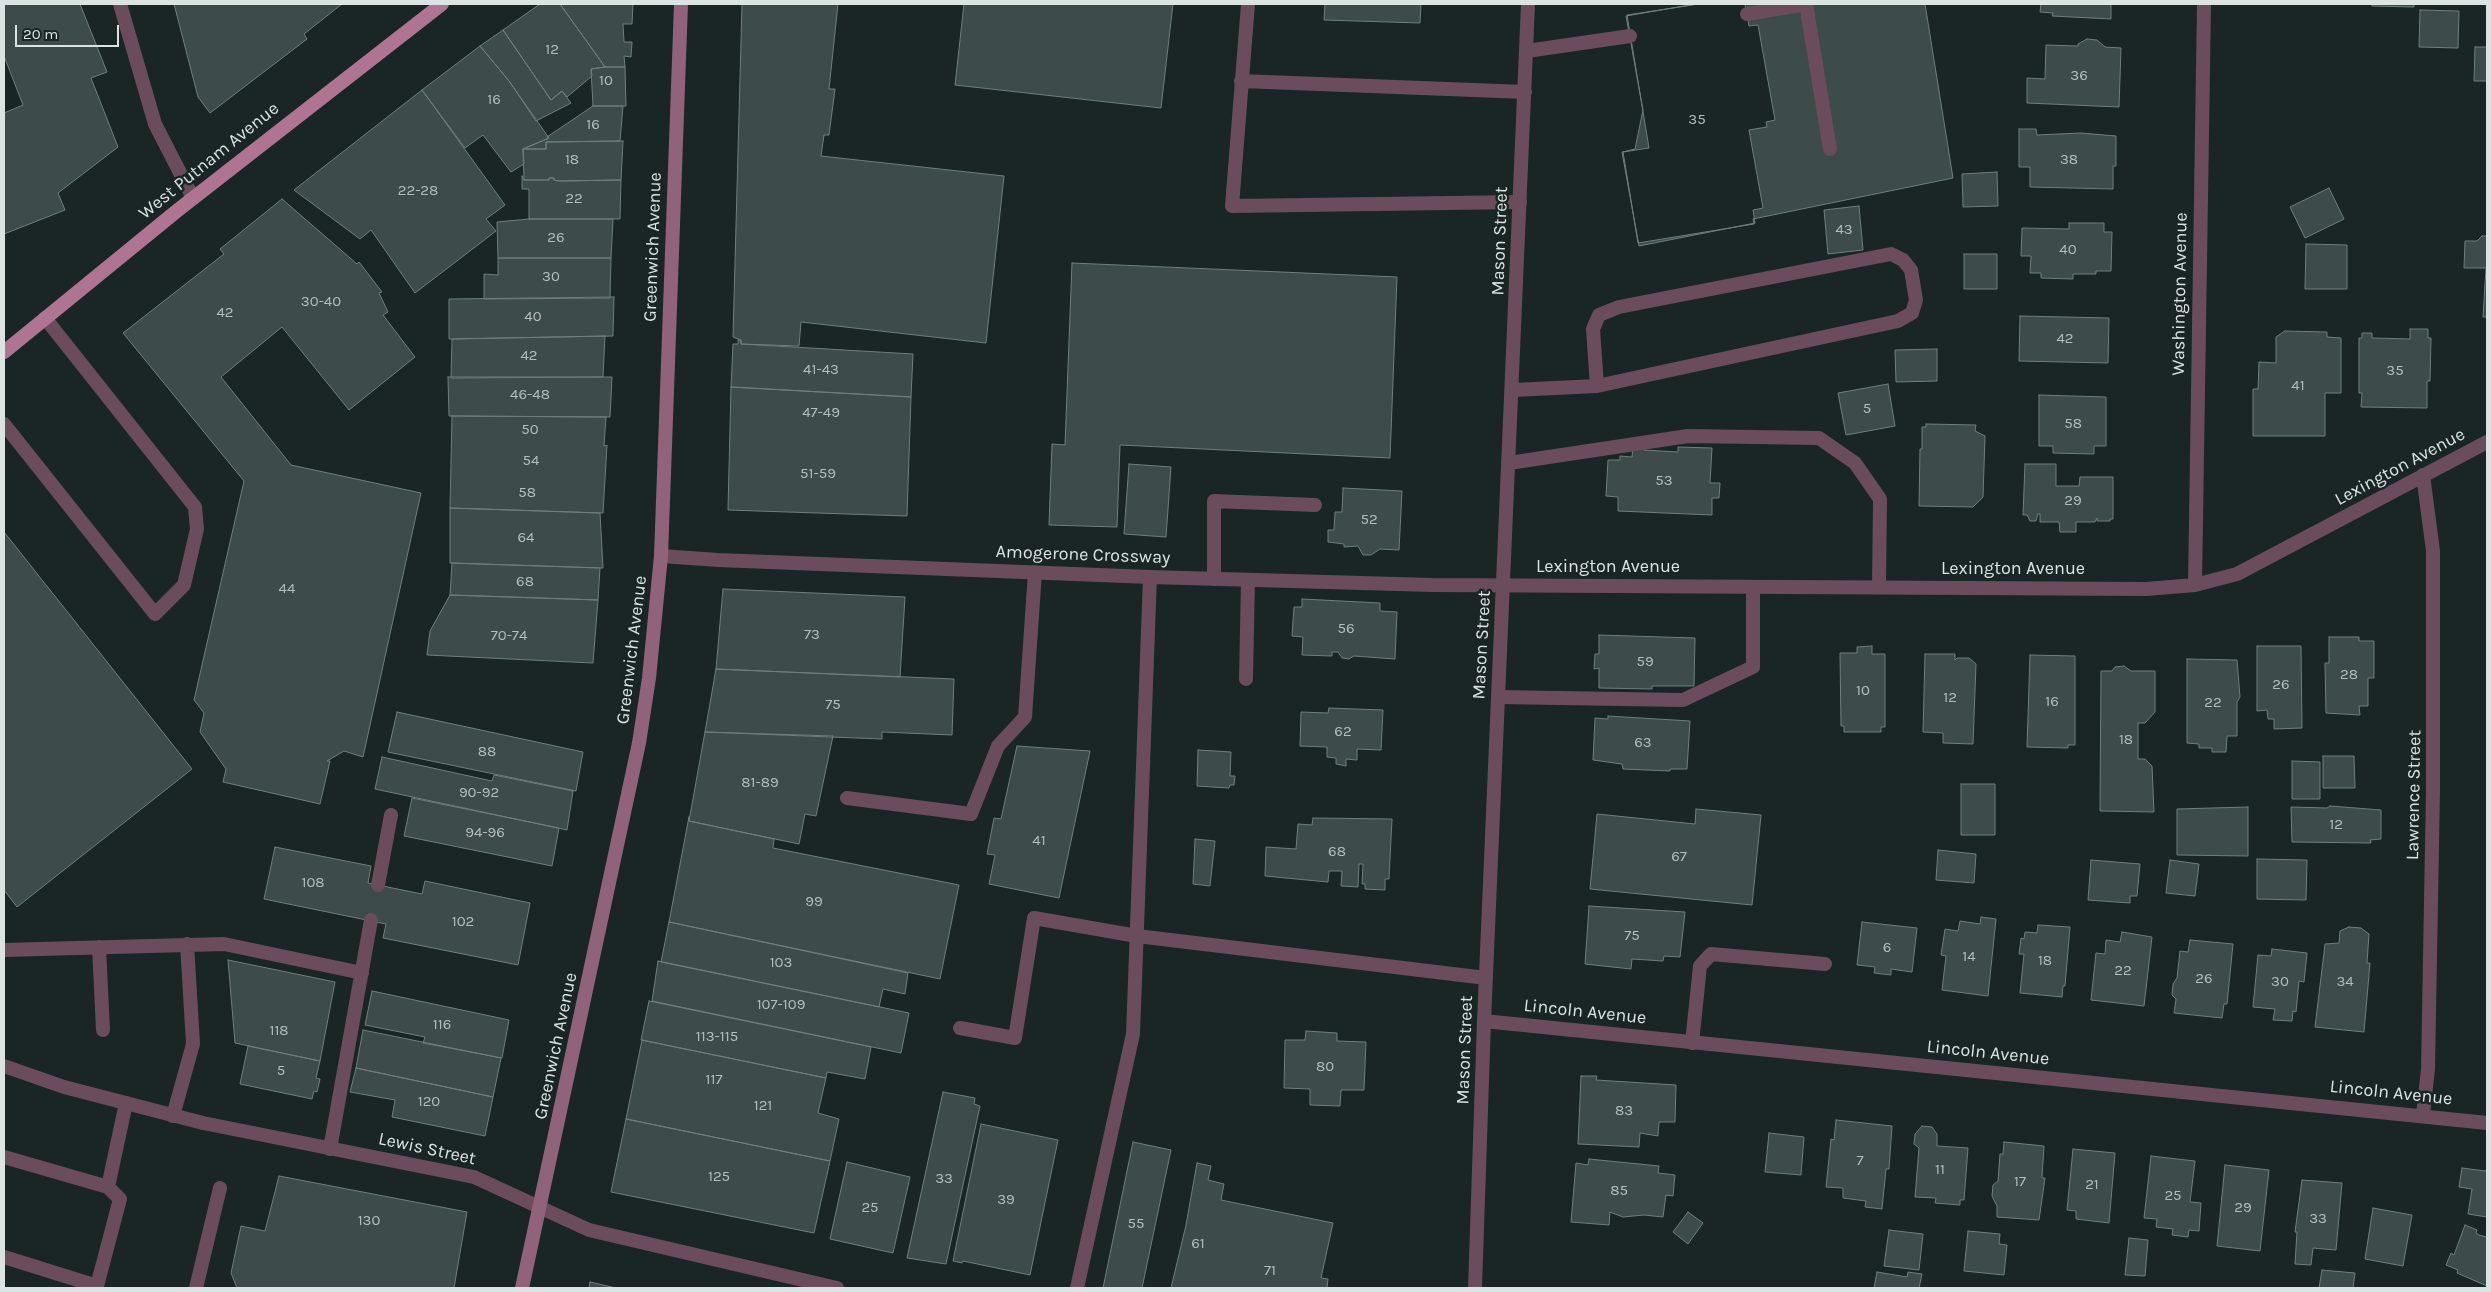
<!DOCTYPE html>
<style>
body{margin:0}
#map{position:relative;width:2491px;height:1292px;overflow:hidden;background:#192625;font-family:Karla,sans-serif}
canvas{display:block}
.frame{position:absolute;inset:0;border:5px solid #dbe4e2;pointer-events:none}
.scale{position:absolute;left:15px;top:25px;width:104px;height:22px;box-sizing:border-box;border:2px solid #dbe4e2;border-top:0;padding-left:6px;font-size:15px;line-height:18px;white-space:nowrap;color:#dbe4e2;-webkit-text-stroke:4px #192625;paint-order:stroke}
</style>
<div id="map">
<canvas width="2491" height="1292"></canvas>
<div class="frame"></div>
<div class="scale">20 m</div>
</div>
<script>
const c = document.querySelector('canvas').getContext('2d');
c.lineJoin = 'round';
function fillPath(path, color) {
  c.fillStyle = color;
  c.fill(path, 'evenodd');
}
function shape(rows) {
  const path = new Path2D();
  for (const r of rows) {
    path.moveTo(r[0], r[1]);
    for (let i = 2; i < r.length; i += 2) path.lineTo(r[i], r[i + 1]);
  }
  return path;
}
function strokePath(path, color, width, dash) {
  c.strokeStyle = color;
  c.lineWidth = width;
  c.lineCap = dash ? 'butt' : 'round';
  c.setLineDash(dash || []);
  c.stroke(path);
}
function drawText(font, color, halo, rows, align = 'center') {
  c.font = font + ' Karla,sans-serif';
  c.lineWidth = 5;
  c.setLineDash([]);
  c.textBaseline = 'middle';
  c.strokeStyle = halo;
  c.fillStyle = color;
  for (const [text, x, y, turn = 0] of rows) {
    c.save();
    c.translate(x, y);
    c.rotate((+turn || 0) * Math.PI / 180);
    c.textAlign = isNaN(turn) ? turn : align;
    if (halo) c.strokeText(text, 0, 0);
    c.fillText(text, 0, 0);
    c.restore();
  }
}
const building = shape([
 [4,4,80,4,107,72,91,78,118,147,58,193,65,210,4,234,4,113,23,105,4,56,4,4],
 [174,4,342,4,304,34,307,39,210,113,198,97,174,4],
 [540,4,560,4,605,67,591,69,592,76,567,97,562,91,551,100,503,30,540,4],
 [560,4,633,4,632,24,623,24,624,42,632,42,631,57,624,56,625,67,605,67,560,4],
 [742,4,838,4,829,89,835,89,829,135,824,135,821,156,1004,176,986,343,801,322,799,346,741,344,741,340,733,337,742,4],
 [964,4,1173,4,1161,108,955,85,964,4],
 [1325,4,1421,4,1420,23,1324,20,1325,4],
 [1696,4,1745,4,1749,26,1758,25,1775,120,1766,122,1767,127,1749,130,1763,208,1753,210,1755,223,1639,246,1622,152,1635,149,1643,110,1626,16,1696,4],
 [1699,4,1925,4,1953,178,1753,219,1754,224,1638,243,1623,152,1649,148,1627,15,1699,4],
 [2041,4,2111,4,2111,19,2052,16,2053,13,2040,12,2041,4],
 [2372,4,2414,4,2414,7,2372,6,2372,4],
 [2420,10,2459,11,2458,48,2419,47,2420,10],
 [503,30,551,100,562,91,571,103,536,121,509,81,480,46,503,30],
 [2087,39,2097,40,2105,47,2121,48,2119,107,2027,103,2027,78,2045,79,2046,45,2078,46,2078,44,2087,39],
 [480,46,509,81,549,138,523,149,524,164,511,172,483,135,465,148,422,90,480,46],
 [2475,47,2487,47,2487,81,2474,81,2475,47],
 [605,67,625,67,626,106,593,106,591,69,605,67],
 [422,90,505,205,486,219,496,231,415,293,371,230,360,239,294,190,422,90],
 [593,106,623,106,620,141,546,142,546,149,523,149,549,138,547,137,593,106],
 [2019,129,2036,129,2037,135,2081,133,2116,136,2116,166,2113,166,2113,189,2030,187,2030,167,2019,167,2019,129],
 [623,141,621,180,559,181,554,180,554,178,549,178,549,180,524,180,523,149,546,149,546,142,623,141],
 [1997,172,1998,206,1963,207,1962,174,1997,172],
 [522,176,524,180,549,180,549,178,554,178,554,180,559,181,621,180,620,219,529,219,529,189,522,189,522,176],
 [2329,188,2344,219,2305,238,2290,207,2329,188],
 [282,199,357,264,359,262,382,292,379,293,388,312,383,315,415,357,349,410,282,327,221,377,291,465,421,493,363,757,344,751,327,761,330,761,320,804,223,782,226,769,200,732,204,713,194,700,244,481,123,333,224,254,220,249,282,199],
 [1859,206,1863,250,1828,254,1824,210,1859,206],
 [529,219,613,219,611,258,498,258,497,222,529,219],
 [2069,223,2104,223,2104,232,2112,232,2111,271,2096,271,2096,274,2073,274,2073,279,2041,278,2041,273,2030,273,2031,256,2021,256,2022,228,2069,229,2069,223],
 [2482,236,2487,236,2487,317,2483,317,2486,268,2464,268,2465,241,2477,241,2482,236],
 [2306,244,2347,245,2347,289,2305,289,2306,244],
 [1964,254,1997,254,1997,289,1964,289,1964,254],
 [498,258,611,258,610,298,484,299,484,274,498,275,498,258],
 [1072,263,1397,277,1390,458,1120,445,1117,527,1049,525,1052,444,1065,445,1072,263],
 [614,297,613,336,449,339,449,299,614,297],
 [2020,316,2109,318,2108,363,2019,361,2020,316],
 [2410,329,2428,329,2428,338,2431,338,2430,381,2427,381,2427,408,2361,407,2362,393,2359,393,2359,338,2362,338,2362,333,2372,333,2372,338,2410,339,2410,329],
 [2285,331,2327,332,2327,337,2341,338,2341,393,2325,393,2325,436,2253,436,2253,389,2258,389,2259,362,2276,363,2276,337,2285,331],
 [605,336,603,377,451,378,452,339,605,336],
 [738,340,741,340,741,344,913,354,911,397,731,387,733,344,738,344,738,340],
 [1937,349,1937,381,1896,382,1895,350,1937,349],
 [448,377,612,377,610,417,449,416,448,377],
 [1888,384,1895,426,1846,435,1838,393,1888,384],
 [731,387,911,397,907,516,728,510,731,387],
 [2039,395,2106,397,2106,446,2094,446,2094,454,2053,453,2053,446,2039,446,2039,395],
 [452,416,606,417,604,446,607,445,603,513,450,508,452,416],
 [1926,424,1976,425,1975,431,1985,436,1983,497,1973,507,1919,506,1920,449,1922,449,1922,427,1926,427,1926,424],
 [1633,446,1644,446,1644,450,1678,452,1678,447,1712,448,1710,483,1720,483,1719,498,1712,498,1712,515,1618,511,1618,497,1606,496,1608,460,1620,460,1620,456,1632,457,1633,446],
 [1129,464,1171,467,1166,537,1124,534,1129,464],
 [2025,464,2056,464,2056,486,2079,486,2080,477,2113,477,2113,519,2110,519,2110,521,2097,521,2097,518,2095,522,2076,522,2076,532,2060,532,2059,522,2040,522,2040,514,2038,514,2036,521,2030,521,2027,515,2023,515,2025,464],
 [1343,488,1402,491,1399,550,1380,549,1371,555,1363,555,1358,546,1344,547,1344,544,1328,542,1328,530,1334,530,1335,512,1342,512,1343,488],
 [450,508,600,513,603,568,450,563,450,508],
 [4,532,192,769,17,907,4,890,4,532],
 [452,563,600,568,598,600,450,595,452,563],
 [723,589,905,597,900,677,716,669,723,589],
 [450,595,598,600,593,663,427,655,430,631,450,595],
 [1302,599,1380,603,1380,611,1397,612,1395,659,1354,656,1349,659,1342,658,1338,652,1332,652,1332,656,1302,655,1303,637,1292,636,1294,607,1302,607,1302,599],
 [1599,635,1695,638,1694,686,1652,686,1652,689,1599,688,1599,668,1594,669,1595,654,1599,654,1599,635],
 [2329,637,2359,637,2359,641,2374,641,2374,678,2368,678,2368,706,2359,706,2360,715,2326,713,2325,663,2329,663,2329,637],
 [1872,646,1872,654,1885,654,1885,727,1881,727,1881,732,1844,732,1844,726,1841,726,1840,653,1857,653,1857,647,1872,646],
 [2257,646,2301,646,2302,728,2274,729,2274,719,2268,719,2267,710,2257,711,2257,646],
 [1925,654,1955,654,1955,660,1957,658,1969,658,1976,664,1973,744,1943,743,1943,733,1923,732,1925,654],
 [2030,655,2075,656,2075,745,2068,745,2068,748,2027,747,2030,655],
 [2187,659,2237,660,2240,697,2237,702,2237,736,2227,736,2226,752,2212,752,2212,748,2199,748,2199,744,2187,743,2187,659],
 [2124,666,2131,671,2155,671,2155,712,2145,723,2138,723,2138,759,2145,759,2152,766,2154,812,2100,811,2101,671,2112,671,2115,667,2124,666],
 [716,669,954,679,952,735,882,732,882,739,705,732,716,669],
 [1329,708,1383,710,1381,750,1357,749,1357,760,1346,759,1346,766,1336,764,1336,758,1327,757,1327,747,1300,746,1301,712,1328,713,1329,708],
 [397,712,583,752,576,791,388,752,397,712],
 [1608,716,1690,721,1687,769,1670,769,1670,771,1623,769,1622,764,1593,760,1595,718,1608,719,1608,716],
 [705,732,833,736,816,816,805,814,799,844,689,821,705,732],
 [1017,746,1090,751,1059,898,989,884,995,855,987,854,994,818,1001,819,1017,746],
 [1198,750,1231,752,1230,776,1235,776,1234,785,1230,785,1229,788,1197,786,1198,750],
 [2323,756,2354,756,2355,788,2323,788,2323,756],
 [382,757,492,781,494,775,573,791,567,830,375,789,382,757],
 [2292,761,2320,762,2320,799,2292,799,2292,761],
 [1961,784,1995,784,1995,835,1961,835,1961,784],
 [412,798,559,828,552,866,404,836,412,798],
 [2330,806,2381,810,2381,839,2370,840,2371,843,2292,842,2291,807,2327,808,2330,806],
 [2248,807,2248,856,2177,855,2177,809,2248,807],
 [1696,809,1761,815,1752,905,1590,889,1597,814,1695,824,1696,809],
 [689,817,689,821,774,839,773,848,959,885,940,979,669,922,689,817],
 [1313,818,1392,819,1389,879,1385,879,1385,890,1365,889,1365,884,1362,884,1363,864,1359,864,1358,887,1341,886,1342,871,1329,871,1328,882,1265,876,1266,847,1296,849,1298,824,1312,825,1313,818],
 [1195,839,1215,841,1210,886,1193,884,1195,839],
 [275,847,371,866,368,883,422,894,425,881,530,903,518,965,383,938,386,924,264,899,275,847],
 [1938,850,1976,854,1974,883,1936,880,1938,850],
 [2257,859,2307,860,2306,900,2257,899,2257,859],
 [2091,860,2140,864,2137,896,2130,896,2130,903,2088,900,2091,860],
 [2170,860,2199,864,2195,896,2166,893,2170,860],
 [1589,906,1685,912,1680,957,1664,956,1663,961,1632,959,1631,969,1585,964,1589,906],
 [1981,917,1996,919,1988,996,1942,990,1946,956,1941,955,1945,929,1958,931,1960,921,1980,924,1981,917],
 [669,922,908,973,905,994,883,989,879,1007,661,962,669,922],
 [1862,922,1917,928,1912,972,1891,969,1891,975,1874,973,1875,967,1857,965,1862,922],
 [2038,925,2070,927,2065,986,2063,986,2062,997,2020,993,2024,954,2019,954,2021,938,2024,939,2025,932,2037,933,2038,925],
 [2349,927,2361,928,2369,934,2367,963,2370,963,2364,1032,2315,1027,2325,944,2339,943,2340,931,2349,927],
 [2122,932,2152,937,2144,1006,2091,1000,2096,953,2105,954,2106,940,2120,942,2122,932],
 [2190,940,2233,944,2227,1004,2224,1004,2222,1018,2174,1013,2176,999,2172,995,2173,984,2177,978,2180,951,2188,952,2190,940],
 [2272,949,2307,953,2304,982,2299,981,2296,1012,2293,1011,2292,1021,2273,1020,2275,1009,2253,1007,2258,955,2271,956,2272,949],
 [228,960,335,982,320,1061,235,1043,228,960],
 [658,961,909,1013,901,1053,652,1001,658,961],
 [372,991,509,1020,502,1058,423,1043,425,1037,365,1025,372,991],
 [649,1001,871,1047,865,1079,827,1072,826,1078,641,1040,649,1001],
 [363,1030,501,1058,493,1097,356,1068,363,1030],
 [1306,1031,1337,1033,1337,1041,1366,1042,1364,1090,1341,1090,1340,1106,1310,1105,1310,1089,1284,1088,1285,1040,1305,1040,1306,1031],
 [642,1040,826,1078,818,1113,839,1119,830,1161,626,1119,642,1040],
 [248,1046,320,1061,316,1078,320,1079,317,1092,314,1091,312,1099,240,1084,248,1046],
 [356,1068,493,1097,485,1136,392,1117,395,1100,350,1092,356,1068],
 [1581,1076,1597,1076,1596,1080,1676,1085,1675,1122,1659,1122,1658,1136,1640,1133,1639,1147,1578,1144,1581,1076],
 [943,1092,975,1098,974,1104,980,1106,946,1264,907,1258,943,1092],
 [626,1119,830,1161,814,1233,611,1192,626,1119],
 [1836,1120,1892,1126,1889,1169,1886,1169,1882,1209,1865,1207,1866,1201,1843,1198,1843,1188,1826,1187,1831,1139,1834,1140,1836,1120],
 [981,1124,1058,1140,1030,1275,963,1261,962,1263,953,1261,981,1124],
 [1922,1126,1932,1127,1937,1134,1937,1146,1968,1148,1964,1200,1960,1200,1960,1205,1935,1203,1936,1198,1915,1197,1919,1148,1914,1144,1915,1134,1922,1126],
 [1769,1133,1804,1137,1801,1175,1765,1172,1769,1133],
 [1133,1142,1171,1150,1142,1288,1103,1288,1133,1142],
 [2004,1142,2044,1146,2042,1178,2045,1178,2039,1220,1997,1217,1997,1206,1992,1196,1993,1185,1998,1181,2000,1154,2003,1154,2004,1142],
 [2073,1149,2115,1153,2109,1223,2076,1219,2076,1211,2067,1210,2073,1149],
 [2151,1156,2195,1161,2190,1202,2201,1203,2199,1231,2189,1230,2188,1237,2172,1235,2173,1229,2156,1227,2157,1219,2144,1218,2151,1156],
 [1589,1159,1659,1166,1658,1173,1675,1175,1673,1196,1666,1195,1663,1217,1644,1215,1623,1217,1610,1212,1609,1225,1571,1222,1576,1163,1588,1165,1589,1159],
 [847,1162,910,1177,893,1253,830,1239,847,1162],
 [1197,1163,1211,1166,1208,1180,1224,1184,1221,1200,1333,1223,1321,1278,1328,1279,1327,1288,1171,1288,1186,1225,1197,1163],
 [2225,1165,2269,1170,2260,1251,2217,1246,2225,1165],
 [2462,1168,2485,1171,2487,1169,2487,1217,2468,1214,2472,1189,2459,1187,2462,1168],
 [279,1176,467,1212,454,1288,237,1288,231,1273,241,1226,265,1231,279,1176],
 [2302,1180,2342,1183,2336,1250,2313,1248,2311,1265,2295,1264,2297,1232,2295,1232,2302,1180],
 [2373,1208,2412,1215,2403,1266,2365,1259,2373,1208],
 [1688,1212,1703,1223,1688,1244,1673,1232,1688,1212],
 [2465,1225,2477,1230,2476,1233,2479,1235,2487,1237,2487,1286,2457,1273,2458,1270,2446,1265,2451,1253,2454,1255,2465,1225],
 [1889,1230,1923,1234,1919,1270,1884,1266,1889,1230],
 [1968,1231,2000,1234,1999,1244,2007,1245,2004,1275,1964,1271,1968,1231],
 [2129,1238,2148,1240,2145,1276,2125,1275,2129,1238],
 [2322,1270,2355,1273,2353,1288,2319,1288,2322,1270],
 [1877,1272,1907,1277,1908,1272,1922,1274,1919,1288,1874,1288,1877,1272],
 [590,1282,616,1288,589,1288,590,1282]
]);
fillPath(building, '#3d4c4a');
strokePath(building, '#6f7f7d', 1);
strokePath(shape([
 [120,4,155,124,193,198],
 [1248,4,1232,206,1520,202],
 [1747,14,1806,4,1830,149],
 [1527,51,1630,36],
 [1241,81,1525,92],
 [1513,390,1597,386,1898,321,1912,313,1916,300,1911,270,1903,260,1891,254,1619,307,1599,315,1593,329,1597,386],
 [4,424,155,614,184,585,197,529,195,507,45,318],
 [1509,463,1688,436,1819,438,1855,463,1880,499,1879,587],
 [1214,579,1214,501,1315,505],
 [1246,679,1248,580],
 [1498,697,1683,700,1753,667,1753,587],
 [847,798,971,814,998,746,1025,717,1035,572],
 [378,885,391,815],
 [99,947,103,1030],
 [4,950,224,944,362,973],
 [960,1028,1015,1038,1034,918,1137,936,1486,978],
 [1692,1043,1700,966,1711,954,1825,964],
 [173,1116,193,1044,187,944],
 [330,1149,371,920],
 [4,1157,108,1187,120,1199,97,1286,4,1257],
 [108,1187,126,1103],
 [196,1288,220,1188],
 [1077,1288,1133,1034,1150,577]
]), '#6a4c5c', 14);
strokePath(shape([
 [2423,475,2433,551,2433,790,2428,1069,2423,1115],
 [661,556,718,560,1150,577,1432,585,2146,589,2195,585,2237,574,2487,442],
 [2195,585,2204,4],
 [1484,1021,2487,1123],
 [4,1066,64,1087,203,1123,474,1177,589,1230,837,1288]
]), '#6a4c5c', 14);
strokePath(shape([
 [1475,1288,1484,1021,1528,4]
]), '#6a4c5c', 14);
strokePath(shape([
 [522,1288,639,743,649,678,661,556,681,4]
]), '#91637b', 14);
strokePath(shape([
 [4,352,178,210,442,4]
]), '#b07493', 14);
drawText('15px', '#b4bebc', null, [
 ["12",552,50],
 ["36",2079,76],
 ["10",606,81],
 ["16",494,100],
 ["35",1697,120],
 ["16",593,125],
 ["18",572,160],
 ["38",2069,160],
 ["22-28",418,191],
 ["22",574,199],
 ["43",1844,230],
 ["26",556,238],
 ["40",2068,250],
 ["30",551,277],
 ["30-40",321,302],
 ["42",225,313],
 ["40",533,317],
 ["42",2065,339],
 ["42",529,356],
 ["41-43",821,370],
 ["35",2395,371],
 ["41",2298,386],
 ["46-48",530,395],
 ["5",1867,409],
 ["47-49",821,413],
 ["58",2073,424],
 ["50",530,430],
 ["54",531,461],
 ["51-59",818,474],
 ["53",1664,481],
 ["58",527,493],
 ["29",2073,501],
 ["52",1369,520],
 ["64",526,538],
 ["68",525,582],
 ["44",287,589],
 ["56",1346,629],
 ["73",812,635],
 ["70-74",509,636],
 ["59",1645,662],
 ["28",2349,675],
 ["26",2281,685],
 ["10",1863,691],
 ["12",1950,698],
 ["16",2052,702],
 ["22",2213,703],
 ["75",833,705],
 ["62",1343,732],
 ["18",2126,740],
 ["63",1643,743],
 ["88",487,752],
 ["81-89",760,783],
 ["90-92",479,793],
 ["12",2336,825],
 ["94-96",485,833],
 ["41",1039,841],
 ["68",1337,852],
 ["67",1679,857],
 ["108",313,883],
 ["99",814,902],
 ["102",463,922],
 ["75",1632,936],
 ["6",1887,948],
 ["14",1969,957],
 ["18",2045,961],
 ["103",781,963],
 ["22",2123,971],
 ["26",2204,979],
 ["30",2280,982],
 ["34",2345,982],
 ["107-109",781,1005],
 ["116",442,1025],
 ["118",279,1031],
 ["113-115",717,1037],
 ["80",1325,1067],
 ["5",281,1071],
 ["117",714,1080],
 ["120",429,1102],
 ["121",763,1106],
 ["83",1624,1111],
 ["7",1860,1161],
 ["11",1940,1170],
 ["125",719,1177],
 ["33",944,1179],
 ["17",2020,1182],
 ["21",2092,1185],
 ["85",1619,1191],
 ["25",2173,1196],
 ["39",1006,1200],
 ["25",870,1208],
 ["29",2243,1208],
 ["33",2318,1219],
 ["130",369,1221],
 ["55",1136,1224],
 ["61",1198,1244],
 ["71",1270,1271]
]);
drawText('18px', '#dbe4e2', '#192625', [
 ["West Putnam Avenue",209,161,-39],
 ["Mason Street",1500,241,-88],
 ["Greenwich Avenue",653,247,-88],
 ["Washington Avenue",2180,294,-89],
 ["Lexington Avenue",2400,467,-28],
 ["Amogerone Crossway",1083,555,2],
 ["Lexington Avenue",1608,567],
 ["Lexington Avenue",2013,569],
 ["Mason Street",1482,645,-87],
 ["Greenwich Avenue",632,650,-83],
 ["Lawrence Street",2414,795,-89],
 ["Lincoln Avenue",1585,1012,6],
 ["Greenwich Avenue",556,1046,-78],
 ["Mason Street",1465,1050,-88],
 ["Lincoln Avenue",1988,1053,6],
 ["Lincoln Avenue",2391,1093,6],
 ["Lewis Street",427,1149,12]
]);
</script>
